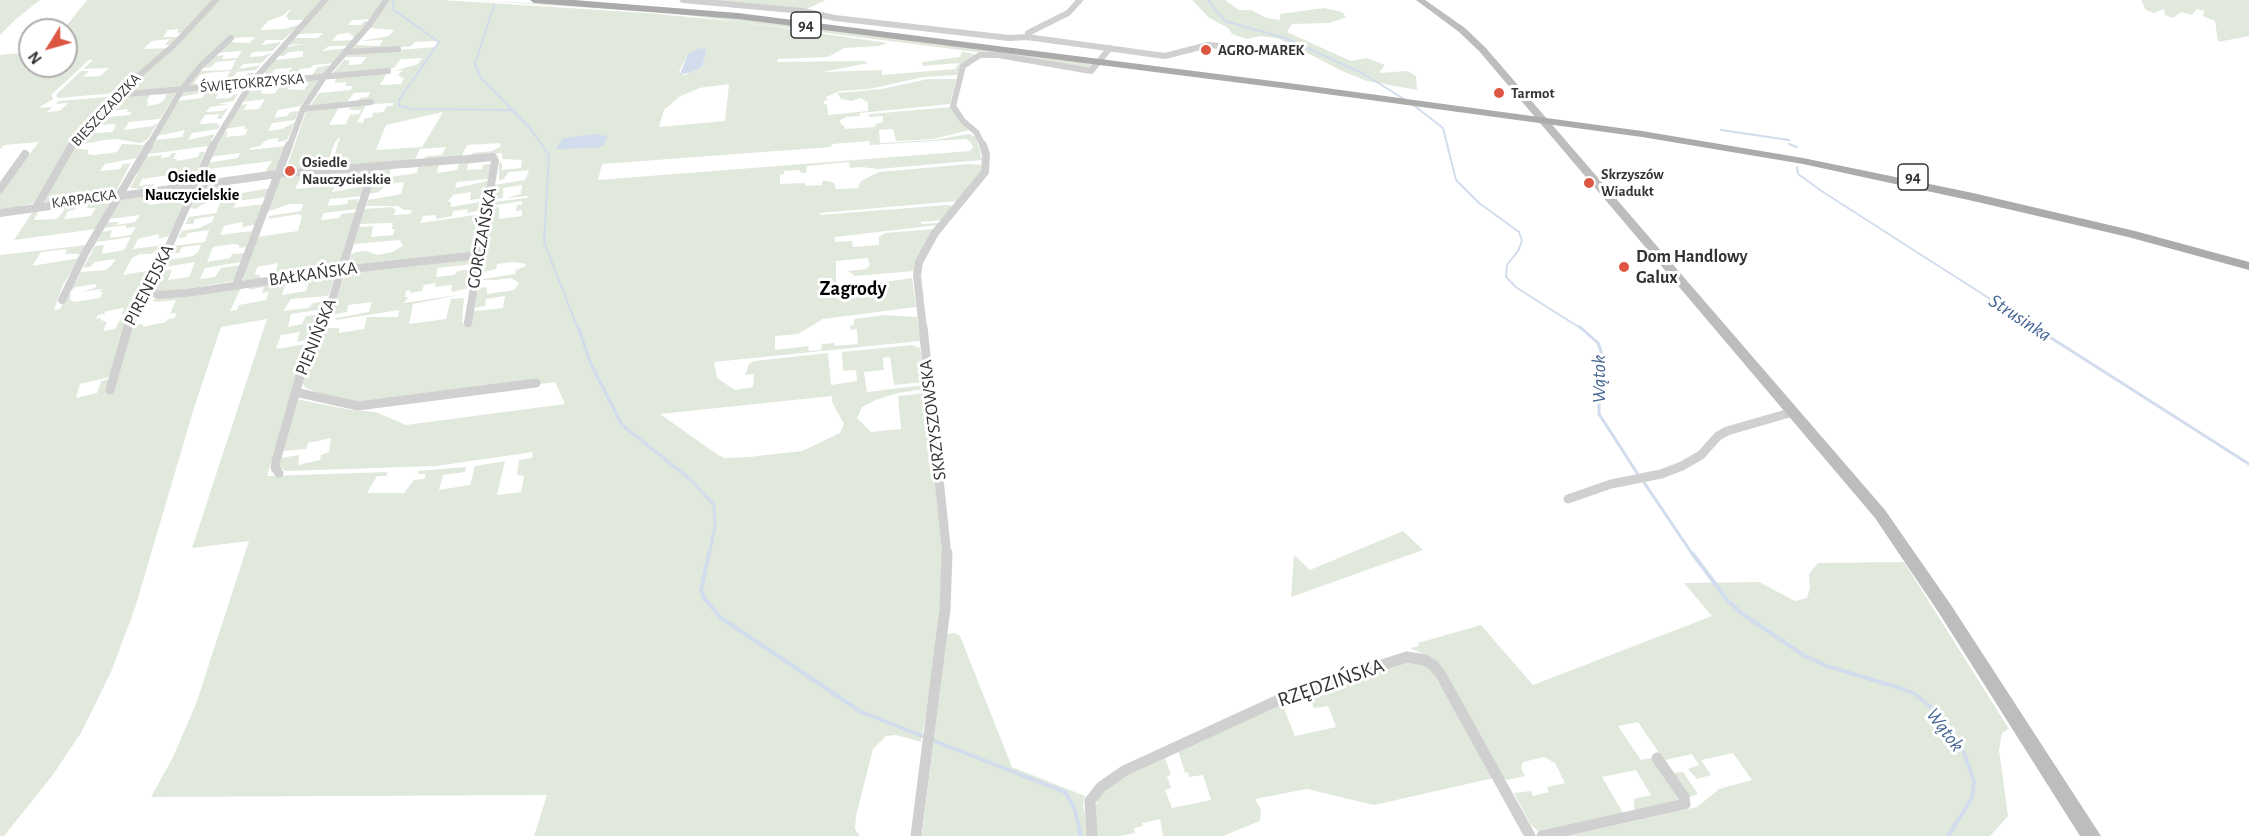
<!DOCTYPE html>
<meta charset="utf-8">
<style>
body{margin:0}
#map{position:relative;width:2249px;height:836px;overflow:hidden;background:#fff;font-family:"Alegreya Sans",sans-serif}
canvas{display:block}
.north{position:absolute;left:18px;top:18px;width:60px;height:60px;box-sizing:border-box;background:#fff;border:2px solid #adadad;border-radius:50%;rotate:233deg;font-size:16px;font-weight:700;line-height:24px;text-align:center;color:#333}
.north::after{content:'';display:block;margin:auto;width:21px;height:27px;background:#dc5643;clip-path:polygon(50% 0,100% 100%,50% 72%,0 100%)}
</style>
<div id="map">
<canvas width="2249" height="836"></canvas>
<div class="north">N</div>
</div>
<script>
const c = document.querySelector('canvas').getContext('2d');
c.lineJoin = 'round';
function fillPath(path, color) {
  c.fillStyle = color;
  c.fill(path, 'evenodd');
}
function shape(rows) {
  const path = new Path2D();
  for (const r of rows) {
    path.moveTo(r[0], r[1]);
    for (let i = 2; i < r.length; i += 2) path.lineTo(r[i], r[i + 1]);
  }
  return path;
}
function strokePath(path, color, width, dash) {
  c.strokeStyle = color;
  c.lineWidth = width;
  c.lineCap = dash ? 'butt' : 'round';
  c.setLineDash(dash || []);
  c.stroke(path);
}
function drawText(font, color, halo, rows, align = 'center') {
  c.font = font + ' "Alegreya Sans",sans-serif';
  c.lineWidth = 6;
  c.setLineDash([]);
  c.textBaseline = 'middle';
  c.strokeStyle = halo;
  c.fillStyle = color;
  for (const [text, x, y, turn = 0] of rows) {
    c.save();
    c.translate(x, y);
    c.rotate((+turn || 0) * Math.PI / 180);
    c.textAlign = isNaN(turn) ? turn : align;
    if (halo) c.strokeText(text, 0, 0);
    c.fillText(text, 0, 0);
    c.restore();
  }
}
fillPath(shape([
 [0,0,40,0,16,19,0,35],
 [87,0,323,0,304,20,289,20,286,16,292,8,282,16,268,21,260,30,285,29,301,24,283,40,266,40,261,45,281,42,273,51,253,52,249,57,263,56,271,53,262,63,243,64,239,69,261,65,256,70,237,72,232,78,245,77,248,73,254,73,250,79,242,82,204,85,224,81,231,71,207,73,200,75,194,83,198,85,187,87,199,71,231,70,236,60,216,62,211,67,203,68,215,56,224,55,222,59,237,58,242,51,217,53,229,42,250,43,255,37,229,38,179,87,121,93,187,32,177,33,179,29,168,30,163,37,181,37,172,45,165,45,170,39,152,41,143,49,169,48,116,93,58,98,56,96,58,93,81,71,89,71,83,77,100,76,109,68,83,69,93,60,89,60,51,95,53,99,39,108,52,107,47,112,60,111,68,103,56,104,58,101,107,97,110,98,69,145,34,203,0,211,0,193,39,142,4,145,0,149,0,55,30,52,30,66,66,66,66,30,63,30],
 [327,0,385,0,373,19,352,20,348,25,361,25,364,21,370,21,356,38,352,38,354,36,350,35,351,33,338,34,332,41,353,40,348,46,329,46,322,51,347,48,334,63,313,65,310,68,300,69,296,76,312,75,318,67,332,65,325,74,259,80,284,76,292,68,275,69,270,75,264,75,266,73,263,72,274,60,303,57,303,51,289,52,284,56,277,56,285,47,305,44,287,45,292,38,318,38,323,33,297,34],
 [388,0,442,0,648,13,740,22,888,43,879,46,844,48,828,57,778,59,777,62,864,61,869,63,822,72,882,70,882,75,955,69,959,63,922,66,922,62,960,57,962,52,975,54,963,64,957,75,923,77,869,89,840,91,826,97,828,100,824,101,824,104,827,105,828,115,868,111,868,102,860,98,851,101,841,99,837,93,882,89,928,79,956,79,950,104,860,113,860,116,846,117,839,121,846,129,875,127,876,124,883,122,883,116,870,117,868,115,871,114,950,107,970,130,933,139,896,141,893,129,879,130,880,143,934,140,969,134,976,137,982,160,878,169,861,167,850,168,849,162,807,166,806,173,801,173,800,170,784,171,784,174,780,175,780,184,805,183,806,186,822,185,822,181,828,181,834,183,836,189,840,189,858,188,861,181,879,172,969,164,982,165,980,175,958,201,819,213,820,215,947,205,954,206,942,220,921,222,921,224,939,223,938,225,835,237,835,242,852,241,853,247,879,245,879,237,885,233,934,229,914,271,855,276,848,271,866,269,870,265,868,258,836,261,836,282,825,283,826,295,871,291,872,286,878,283,912,278,916,307,823,319,798,334,775,336,775,350,808,346,809,351,821,350,822,344,834,343,835,346,858,344,857,329,850,330,850,326,854,325,854,319,885,315,917,317,920,341,714,362,717,378,735,390,753,387,754,374,745,375,749,364,755,361,828,353,831,385,857,381,856,370,843,371,842,352,912,345,920,348,924,382,894,385,890,357,883,358,884,370,864,372,867,392,924,385,925,389,898,393,876,400,862,407,857,418,871,432,901,429,898,396,925,393,943,544,943,575,932,678,921,742,896,735,886,736,873,749,856,816,855,829,860,836,534,836,547,795,151,797,173,757,196,704,249,541,192,548,267,319,221,327,194,408,135,608,111,672,81,733,52,776,4,836,0,836,0,255,87,245,82,254,65,254,67,249,41,252,32,266,79,258,62,287,54,310,60,309,68,294,71,295,70,300,74,302,100,298,103,292,100,292,102,289,81,292,95,288,97,284,76,287,70,291,81,272,105,270,110,267,116,259,95,262,90,267,83,268,95,246,104,245,102,254,124,250,131,237,97,242,102,232,112,230,110,238,131,235,136,227,126,228,126,225,105,228,107,223,112,222,118,222,117,225,135,222,140,215,110,219,120,200,155,195,149,196,152,197,148,205,176,201,180,194,161,196,163,193,179,190,185,193,189,190,169,236,158,239,159,234,138,239,133,249,162,245,157,255,155,255,157,249,152,254,140,254,132,258,123,275,153,270,147,290,129,314,122,315,124,308,106,311,104,314,98,315,96,319,101,318,101,320,107,322,103,331,115,329,120,320,127,318,110,377,80,384,76,398,97,393,101,381,109,379,106,393,111,392,130,325,148,295,135,325,143,324,143,327,166,322,168,319,175,318,176,313,170,314,176,300,157,302,153,301,154,299,242,286,230,311,237,310,239,305,266,300,269,292,262,293,264,287,248,290,250,287,286,282,282,295,306,291,309,281,291,283,292,281,336,275,328,296,291,299,283,311,308,308,313,303,327,301,324,309,291,314,288,327,302,324,306,316,313,315,316,316,315,319,321,318,314,338,297,342,300,332,281,335,276,349,313,343,301,361,267,476,388,472,386,476,377,476,367,493,404,493,414,480,424,479,426,474,418,474,418,471,466,467,465,472,443,475,439,490,470,485,475,466,505,461,497,495,521,492,524,476,517,475,519,460,532,458,533,452,436,466,286,471,279,467,280,458,299,455,298,465,320,460,321,455,329,452,331,438,308,443,306,449,282,451,296,399,351,410,376,412,406,425,565,404,555,382,540,384,539,380,362,404,341,401,306,388,301,382,307,364,327,328,339,328,339,333,364,329,367,317,398,317,399,310,336,320,336,318,369,312,372,302,348,305,347,312,331,315,346,272,470,259,473,264,438,268,436,277,454,275,458,271,472,269,469,288,451,292,452,285,435,287,436,283,424,285,422,291,410,293,410,290,406,291,405,297,408,297,407,299,404,303,464,294,413,304,409,324,446,319,451,299,464,298,462,323,472,322,474,311,503,308,505,296,486,299,485,306,475,308,478,288,487,287,487,294,514,290,519,283,511,278,495,280,483,280,483,279,515,274,516,270,526,266,526,264,514,262,497,264,496,269,484,272,485,261,482,261,491,208,499,207,499,219,522,216,522,210,516,211,517,205,522,205,522,201,491,206,492,202,527,198,528,196,506,198,521,194,522,185,503,188,503,198,492,199,494,185,525,180,529,170,509,172,504,179,499,180,499,163,502,162,502,170,521,168,522,160,502,159,502,153,472,156,473,153,492,151,501,146,499,143,467,145,461,157,423,160,426,156,442,155,446,147,420,149,414,161,331,167,340,137,335,142,326,167,286,169,306,112,339,107,329,125,346,124,350,115,359,114,361,110,349,110,352,106,366,105,357,122,363,123,364,119,372,117,373,113,383,112,387,106,392,106,394,103,373,104,373,100,358,102,360,98,368,97,370,92,354,93,346,103,310,106,319,93,350,90,353,86,345,86,347,82,334,83,337,78,387,73,380,85,401,84,404,79,398,75,403,70,393,71,418,64,422,58,401,59,394,68,381,71,333,73,344,60,350,61,348,65,361,64,367,57,345,57,348,54,435,47,438,43,435,41,415,42,411,46,391,48,353,49,356,45,379,46,383,40,361,41,389,36,394,30,370,28],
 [707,49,702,67,690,73,684,75,679,72,688,54],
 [729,84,725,121,659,127,664,110,679,97,699,88],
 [443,112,422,147,376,150,386,125],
 [965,139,970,141,973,147,970,151,598,180,602,164,831,147,832,144,869,141,870,145],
 [832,396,832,402,844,424,840,433,802,451,749,457,725,458,718,455,660,414],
 [467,0,648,9,744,19,1095,64,1088,69,992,54,670,13],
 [708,0,826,0,804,10],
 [1192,0,1225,0,1239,10,1251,10,1267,18,1280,20,1280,14,1324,8,1342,12,1346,17,1330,23,1292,24,1287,32,1351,61,1366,58,1385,65,1379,73,1407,71,1416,76,1417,90,1367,81,1344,72,1280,39,1261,36,1247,39,1232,34,1228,28,1208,17],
 [2141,0,2249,0,2249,36,2218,42,2215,21,2203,16,2204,11,2197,9,2192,15,2181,12,2173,18,2165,15,2164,9,2154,13,2146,10],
 [319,79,301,106,278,110,274,118,287,116,290,112,299,111,295,120,272,123,268,131,282,129,295,122,287,140,278,142,278,138,266,140,260,146,250,148,249,150,285,146,275,170,263,175,272,161,209,169,206,177,212,179,201,180,207,163,238,158,240,153,210,157,223,132,228,131,226,137,245,135,248,129,244,129,245,126,224,129,240,105,247,104,244,110,259,109,265,99,242,102,249,91,262,90,261,93,265,94,275,93,281,85,253,86,293,82,289,84,290,85,287,89,304,90,309,83,301,83,302,80],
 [242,86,240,91,219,93,215,99,230,98,233,95,238,94,233,101,218,104,231,104,210,107,206,112,222,111,229,107,221,119,217,119,219,114,205,115,199,124,218,123,217,125,220,125,218,129,192,133,188,140,215,134,208,146,149,154,147,152,154,140,182,137,185,130,157,136,177,101,202,98,206,92,180,97,183,91],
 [160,92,176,93,160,119,129,122,124,130,153,126,158,122,147,140,140,143,116,139,104,140,84,144,80,149,89,150,87,154,95,155,117,152,122,144,144,145,136,158,105,164,100,171,120,169,123,164,131,163,116,191,42,203,74,147,88,130,96,130,94,133,112,132,116,126,113,124,91,126,102,113,108,115,108,117,129,115,132,112,127,112,128,109,104,112,118,97,151,94,146,102,149,102,147,106,158,104,163,101,167,94,157,95],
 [200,152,205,152,197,171,142,179,139,186,155,184,153,186,141,189,130,188,138,173,135,173,144,157,162,155,161,158,169,157,172,153,176,153,173,159,177,159,177,161,198,157],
 [489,159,491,161,468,164,467,170,482,169,483,165,492,164,488,179,457,182,455,188,488,181,485,198,470,200,471,192,453,195,448,201,451,203,451,207,485,201,483,210,467,213,468,209,453,211,452,216,436,219,436,215,423,216,420,223,482,214,473,253,347,267,350,255,356,252,367,251,377,255,392,252,403,246,400,240,354,244,359,227,373,226,371,237,393,235,395,229,392,229,393,223,360,224,365,209,392,207,396,210,394,215,410,214,412,210,404,210,398,206,366,206,368,200,401,194,404,182,387,184,379,192,369,194,380,169,395,167,390,170,390,177,417,173,418,167,404,168,406,165,439,162,437,173,457,170,459,163,446,164,447,161],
 [369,169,366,182,335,186,332,192,365,186,362,196,330,199,327,206,347,204,348,200,358,199,357,202,360,201,357,209,324,213,321,220,339,218,341,214,356,212,338,268,268,279,269,274,275,273,278,263,257,267,255,275,259,275,261,278,259,280,245,281,242,278,257,237,298,231,302,216,298,214,268,219,269,216,301,211,303,204,289,204,267,212,280,178,324,174,321,177,300,179,295,189,316,187,324,185,329,173],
 [220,185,217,194,220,197,270,188,266,197,237,201,233,208,263,204,255,225,242,227,243,222,232,224,224,226,220,235,252,231,246,247,239,248,239,245,233,244,213,247,207,262,230,258,232,254,244,253,241,262,205,268,200,279,215,277,221,268,240,265,233,281,162,293,153,289,158,274,165,270,172,270,168,280,189,277,195,262,165,267,168,260,193,256,198,252,201,245,182,247,179,253,171,253,173,246,205,242,209,230,188,233,186,237,178,238,182,231,199,228,212,222,214,216,195,219,193,224,185,224,189,217,216,213,221,201,203,204,196,209,189,208,198,189],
 [92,200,111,202,96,229,14,240,35,208,44,209,38,212,34,220,55,219,58,218,65,209,51,210,54,208,79,202,75,210,68,211,64,219,91,216,96,208,86,208],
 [1403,531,1423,550,1291,597,1294,555,1310,570],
 [1904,562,2009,729,2002,733,1999,750,2008,816,1990,836,1568,836,1697,807,1719,789,1752,780,1733,753,1701,760,1711,775,1697,779,1688,769,1699,765,1692,754,1665,760,1673,773,1683,772,1698,794,1689,797,1638,722,1618,726,1641,760,1652,758,1680,801,1634,811,1634,799,1651,795,1636,770,1602,777,1623,813,1539,832,1531,825,1514,793,1531,791,1533,796,1549,792,1547,787,1565,783,1555,763,1544,757,1523,762,1521,768,1525,776,1507,780,1502,777,1434,659,1410,648,1419,646,1418,643,1481,625,1533,685,1712,616,1684,583,1759,582,1795,601,1807,598,1810,588,1809,574,1818,563],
 [955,633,960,636,1012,767,1085,796,1083,804,1089,836,922,836,947,634],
 [1409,661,1429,666,1494,778,1374,805,1307,789,1255,799,1261,810,1260,821,1223,836,1163,836,1160,819,1142,823,1143,826,1134,828,1135,833,1120,836,1096,836,1094,812,1098,799,1105,789,1120,779,1165,758,1171,775,1167,776,1171,788,1165,790,1172,808,1211,800,1203,775,1189,777,1188,772,1185,773,1178,750,1282,703,1295,736,1336,727,1328,706,1314,708,1309,696,1331,688,1333,682]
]), '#e1e9dd');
fillPath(shape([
 [700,48,707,49,702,67,690,73,680,74,688,54],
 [594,134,607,136,604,145,595,148,556,149,563,138]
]), '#d1dcec');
strokePath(shape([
 [393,0,394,10,439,42,399,100,399,106,413,109,515,110],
 [1208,0,1225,21,1285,38,1362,73,1404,99],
 [494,5,475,64,481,78,529,127,549,155,544,242,578,329],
 [1412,104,1443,128,1456,180,1479,203,1519,232,1522,241,1518,251,1507,265,1506,277,1517,288,1582,329],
 [1721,130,1789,140],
 [1789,144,1797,147],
 [1797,167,1798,174,1823,192,2037,329]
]), '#d1dcec', 2);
strokePath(shape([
 [578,327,591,364,622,425,691,480,714,505,715,526,709,555],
 [1580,327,1598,343,1603,357,1599,381,1599,414,1639,476],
 [2034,327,2249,464],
 [1643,481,1693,555]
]), '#d1dcec', 3);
strokePath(shape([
 [709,553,701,590,704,598,720,617,861,712,925,737],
 [1692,553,1729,602,1744,615,1803,655,1827,666,1903,689,1915,694,1933,709,1964,753,1974,781,1972,798,1948,836],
 [932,740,1065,792,1074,807,1081,836]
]), '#d1dcec', 4);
strokePath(shape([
 [683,0,803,11,835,18,1009,38,1027,37],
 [1080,0,1068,13,1028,33,1027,37,1165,56,1208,45,1222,46,1240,54],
 [347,52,398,49],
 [116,95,388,71],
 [303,109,371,102],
 [71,147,116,95,173,46,216,0],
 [148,147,182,89,201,66,231,38],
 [212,147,251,83,325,0],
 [289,147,303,109,324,77,369,25,386,0],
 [984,147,976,132,963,121,953,106,963,66,980,55,998,55,1091,71,1110,48]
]), '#d0d0d0', 6);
strokePath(shape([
 [0,189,25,154],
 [37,206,72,145],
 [0,213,277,174,493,157,495,161,468,323],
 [236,285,289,145],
 [150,290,158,295,186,293,342,270,479,255],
 [62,300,84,255,149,145],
 [127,329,132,315,150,290,213,145],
 [323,329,374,166],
 [923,329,917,276,919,262,935,233,985,172,986,155,983,145]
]), '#d0d0d0', 8);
strokePath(shape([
 [923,327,947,555],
 [110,390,128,327],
 [295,392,358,406,536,383],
 [279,473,275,468,276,461,302,369,319,340,323,327],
 [1568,499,1611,484,1661,474,1682,466,1701,455,1718,436,1727,431,1793,412]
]), '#d0d0d0', 9);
strokePath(shape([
 [916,836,945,609,947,553],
 [1092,836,1090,801,1101,787,1124,771,1296,692,1407,657,1425,660,1433,665,1441,675,1530,836],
 [1542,836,1685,804,1684,797,1657,758]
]), '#d0d0d0', 11);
fillPath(shape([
 [1416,0,1425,0,1465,28,1485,47,1885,510,1951,605,2101,836,2080,836,1939,613,1875,518,1479,51,1459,32,1416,0]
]), '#bdbdbd');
fillPath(shape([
 [530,0,574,0,738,13,1304,85,1642,131,1803,158,1973,193,2135,231,2249,262,2249,270,2128,237,1973,201,1803,164,1642,137,1304,91,738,19,534,3,530,0]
]), '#ababab');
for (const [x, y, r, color] of [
 [1206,50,6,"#dc5643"],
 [1499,93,6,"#dc5643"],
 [290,171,6,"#dc5643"],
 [1589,183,6,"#dc5643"],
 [1624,267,6,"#dc5643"]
]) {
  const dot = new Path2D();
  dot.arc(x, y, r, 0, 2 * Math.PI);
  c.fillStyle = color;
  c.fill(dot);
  strokePath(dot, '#fff', 2);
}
drawText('bold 15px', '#333', '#fff', [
 ["AGRO-MAREK",1218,50],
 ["Tarmot",1511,93],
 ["Osiedle",302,162],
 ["Nauczycielskie",302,179],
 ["Skrzyszów",1601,174],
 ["Wiadukt",1601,191]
], 'left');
drawText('15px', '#333', '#fff', [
 ["ŚWIĘTOKRZYSKA",252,83,-5],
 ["BIESZCZADZKA",106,110,-47],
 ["KARPACKA",84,199,-8]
]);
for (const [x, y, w] of [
 [806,25,30],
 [1913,177,30]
]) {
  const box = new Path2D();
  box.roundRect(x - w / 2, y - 13, w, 26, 4.5);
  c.fillStyle = '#fff';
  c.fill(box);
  strokePath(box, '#333', 1.5);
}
drawText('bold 16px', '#333', null, [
 ["94",806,25],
 ["94",1913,177]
]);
drawText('bold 16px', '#000', '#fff', [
 ["Osiedle",192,177],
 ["Nauczycielskie",192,195]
]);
drawText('18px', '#333', '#fff', [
 ["GORCZAŃSKA",482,238,-80],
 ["BAŁKAŃSKA",313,274,-8],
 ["PIRENEJSKA",149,285,-63],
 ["PIENIŃSKA",316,337,-68],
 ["SKRZYSZOWSKA",933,420,-97]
]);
drawText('bold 18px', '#333', '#fff', [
 ["Dom Handlowy",1636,257],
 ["Galux",1636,278]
], 'left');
drawText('bold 20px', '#000', '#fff', [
 ["Zagrody",853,289]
]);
drawText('italic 20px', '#446492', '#fff', [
 ["Strusinka",2020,318,33],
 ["Wątok",1599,379,-90],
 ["Wątok",1945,730,53]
]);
drawText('21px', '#333', '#fff', [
 ["RZĘDZIŃSKA",1331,683,-19]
]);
</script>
